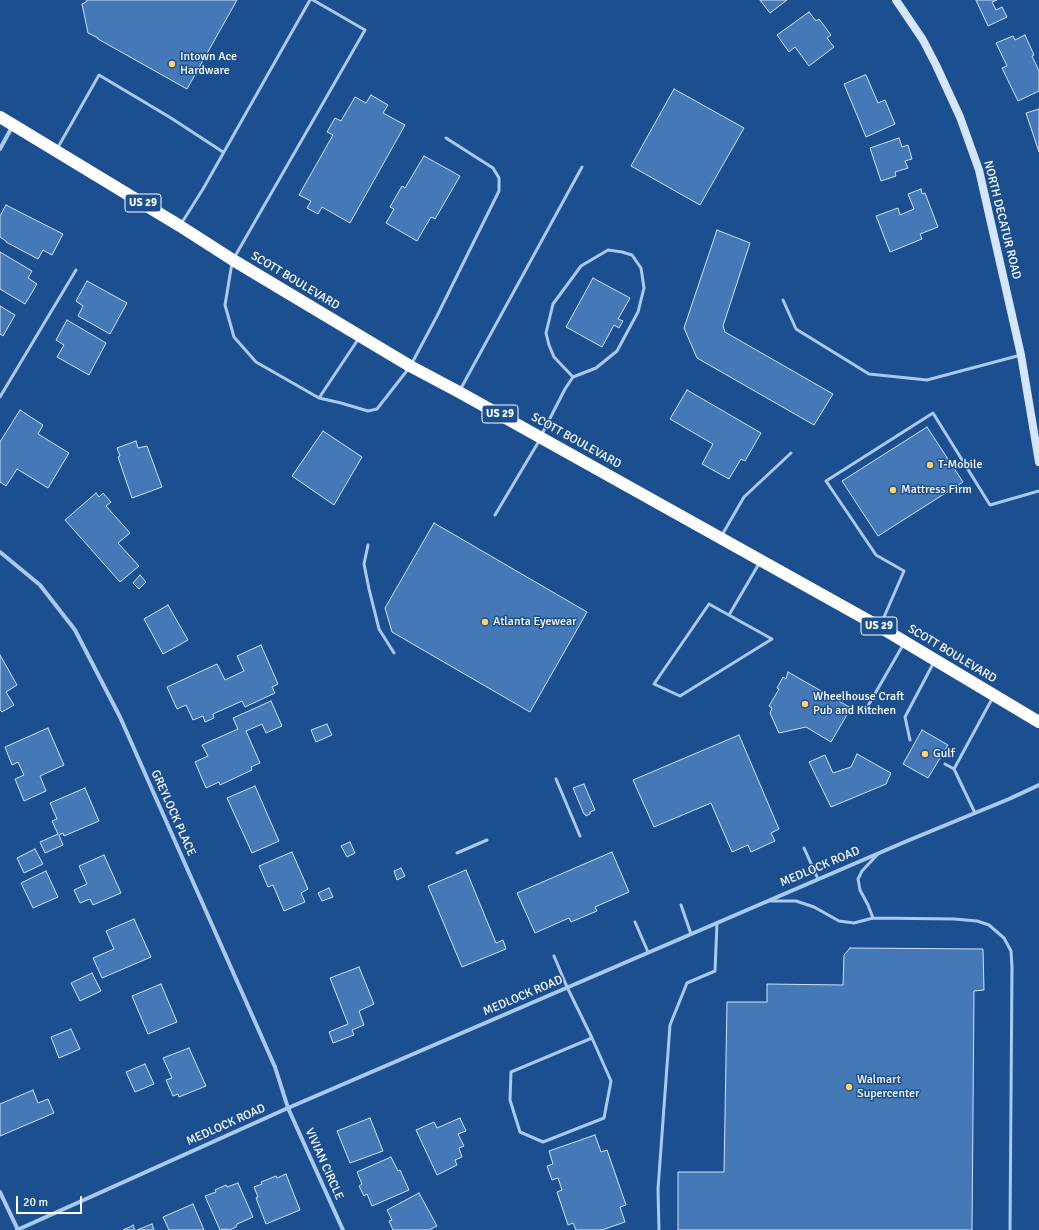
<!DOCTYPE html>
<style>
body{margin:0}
#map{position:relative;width:1039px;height:1230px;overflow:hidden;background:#1b4f8f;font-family:Signika,sans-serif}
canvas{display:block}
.scale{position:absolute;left:16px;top:1196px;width:66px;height:18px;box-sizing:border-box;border:2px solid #fff;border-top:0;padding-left:5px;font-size:12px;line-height:14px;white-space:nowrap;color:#fff;-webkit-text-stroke:3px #1b4f8f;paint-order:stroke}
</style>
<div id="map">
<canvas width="1039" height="1230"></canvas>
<div class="scale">20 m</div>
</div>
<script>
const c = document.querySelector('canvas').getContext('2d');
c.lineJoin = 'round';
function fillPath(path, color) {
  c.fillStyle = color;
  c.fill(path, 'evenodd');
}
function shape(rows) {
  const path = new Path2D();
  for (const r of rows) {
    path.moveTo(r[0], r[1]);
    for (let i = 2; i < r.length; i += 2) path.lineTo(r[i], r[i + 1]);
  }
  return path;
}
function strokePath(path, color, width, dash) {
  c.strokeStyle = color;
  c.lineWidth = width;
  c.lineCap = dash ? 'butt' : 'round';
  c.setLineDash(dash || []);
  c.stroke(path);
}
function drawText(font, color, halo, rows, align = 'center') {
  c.font = font + ' Signika,sans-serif';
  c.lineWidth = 3;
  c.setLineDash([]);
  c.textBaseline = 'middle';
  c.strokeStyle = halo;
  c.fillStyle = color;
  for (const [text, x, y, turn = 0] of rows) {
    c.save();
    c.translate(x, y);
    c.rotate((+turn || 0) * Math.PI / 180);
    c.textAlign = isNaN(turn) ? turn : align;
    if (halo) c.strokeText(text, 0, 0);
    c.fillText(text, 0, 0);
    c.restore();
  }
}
const building = shape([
 [87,0,237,0,187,89,98,39,98,38,88,33,82,4,86,2,87,0],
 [760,0,787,0,770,13,760,0],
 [976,0,997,0,992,2,996,10,1002,7,1007,17,988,26,976,0],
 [809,12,816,21,819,19,831,35,827,38,834,47,809,66,795,47,789,52,777,35,809,12],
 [1025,35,1034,55,1032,56,1039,71,1039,91,1018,101,1002,68,1007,66,996,43,1013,36,1015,40,1025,35],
 [865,75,866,75,878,103,885,100,895,124,866,137,844,84,865,75],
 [674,89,744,128,700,205,631,166,674,89],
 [371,95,388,105,383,113,405,125,350,223,322,207,318,214,307,208,311,201,299,195,333,135,327,132,335,118,341,121,355,97,366,103,371,95],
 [1039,109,1039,152,1026,113,1039,109],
 [899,138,902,147,908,145,912,159,905,161,908,168,895,172,896,176,881,181,870,148,899,138],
 [424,156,460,176,435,219,431,217,417,241,386,223,394,209,390,207,402,186,405,188,424,156],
 [921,189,922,194,925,193,938,227,920,234,922,239,890,252,876,216,898,208,900,215,914,209,908,194,921,189],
 [6,205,63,234,52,255,43,250,38,259,6,242,6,241,0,237,0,216,6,205],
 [717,230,750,243,723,326,725,332,833,394,814,425,697,358,684,328,717,230],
 [0,252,32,271,28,278,37,284,25,304,0,289,0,252],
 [593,278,630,298,618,319,623,321,619,328,614,325,602,347,566,327,593,278],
 [87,281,127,303,110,334,78,316,83,306,76,301,87,281],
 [0,306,15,315,3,336,0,334,0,306],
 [67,320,106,343,89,375,57,357,64,345,56,340,67,320],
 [687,390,761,433,745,461,741,459,729,479,702,464,713,444,670,419,687,390],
 [20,410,43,425,38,434,69,453,48,488,17,469,6,486,0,482,0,442,20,410],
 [927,427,963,482,878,536,842,481,927,427],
 [323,431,362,457,334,505,292,476,323,431],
 [136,441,138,448,147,446,162,487,132,498,118,457,120,456,117,448,136,441],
 [96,493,99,497,103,493,111,502,106,506,130,533,118,543,139,566,120,582,65,520,96,493],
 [434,523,587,612,530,712,392,632,385,608,434,523],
 [140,575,146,582,139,589,133,583,140,575],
 [168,605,188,640,163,654,144,619,168,605],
 [261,645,278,684,272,687,275,693,245,707,242,701,213,714,214,718,205,722,203,716,193,720,186,705,177,709,167,687,217,664,225,680,244,671,237,656,261,645],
 [0,655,17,685,6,692,14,705,2,712,0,710,0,655],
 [788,672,851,708,831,742,806,727,779,733,770,713,772,708,769,706,779,689,777,688,783,677,786,679,788,672],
 [271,701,282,726,266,733,262,724,246,731,260,763,251,767,252,770,220,785,219,782,206,788,195,762,208,756,202,745,238,729,233,718,271,701],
 [327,724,332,735,316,742,311,730,327,724],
 [48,728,64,765,40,776,46,791,24,801,15,779,24,775,18,762,12,765,5,747,48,728],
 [922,730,948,745,928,778,903,764,922,730],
 [739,735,779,829,771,833,775,841,751,852,748,845,732,852,711,803,654,827,633,780,739,735],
 [857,754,891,773,886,784,831,807,809,762,825,755,833,773,851,767,857,754],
 [584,784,595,810,590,812,590,814,586,816,585,814,584,814,573,788,584,784],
 [255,786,279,841,252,853,227,798,255,786],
 [85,788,99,821,64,836,63,833,59,835,63,845,45,853,40,842,58,834,52,821,57,819,50,803,85,788],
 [350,842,355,853,347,857,341,846,350,842],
 [35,849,43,864,24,873,17,858,35,849],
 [292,852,308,889,301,893,305,902,284,911,273,885,268,887,259,866,292,852],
 [612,852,629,892,595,907,597,911,571,922,569,918,535,933,517,893,612,852],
 [104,855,121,893,93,905,90,899,80,903,74,890,87,884,79,866,104,855],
 [401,868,405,876,397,880,394,871,401,868],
 [466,870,496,943,503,940,506,949,462,967,428,886,466,870],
 [46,871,58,897,33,908,21,883,46,871],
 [329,888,333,897,322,901,318,893,329,888],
 [134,919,151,957,102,978,93,958,114,949,106,931,134,919],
 [850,948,983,949,984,990,974,991,972,1230,678,1230,678,1172,724,1172,727,1002,767,1002,767,984,843,985,844,955,850,948],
 [359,967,374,1004,359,1011,364,1025,352,1030,354,1035,333,1043,329,1032,348,1024,330,978,359,967],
 [92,973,101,991,80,1001,71,983,92,973],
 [161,984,177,1022,148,1034,132,996,161,984],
 [71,1029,80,1049,59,1058,51,1037,71,1029],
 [189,1048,206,1086,179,1097,178,1094,173,1096,166,1080,172,1078,163,1058,189,1048],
 [145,1064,154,1084,135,1092,126,1072,145,1064],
 [33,1090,38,1103,48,1099,54,1113,0,1136,0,1104,33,1090],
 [370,1118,383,1151,350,1163,337,1131,370,1118],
 [460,1118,466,1131,458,1134,464,1146,459,1148,462,1157,455,1160,457,1165,437,1175,416,1130,434,1122,437,1128,460,1118],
 [595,1135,601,1152,607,1150,626,1205,620,1207,625,1222,602,1230,576,1230,573,1223,568,1225,557,1192,562,1190,558,1178,552,1180,547,1166,553,1164,549,1151,595,1135],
 [391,1157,398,1171,400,1170,409,1190,372,1206,367,1194,364,1196,359,1186,362,1184,357,1172,391,1157],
 [286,1174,300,1210,266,1224,256,1198,258,1197,254,1187,262,1184,261,1182,276,1176,277,1178,286,1174],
 [238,1183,253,1217,237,1224,236,1227,230,1230,226,1229,220,1230,205,1196,216,1192,215,1190,226,1185,227,1187,238,1183],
 [419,1193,437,1226,429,1230,393,1230,389,1221,392,1220,387,1210,419,1193],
 [193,1204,204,1230,169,1230,163,1217,193,1204],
 [152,1224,154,1230,137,1230,152,1224],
 [133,1225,135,1230,123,1230,132,1226,133,1225]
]);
fillPath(building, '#4478b7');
strokePath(building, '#cfe3fa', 1);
strokePath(shape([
 [57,149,99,75,171,118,223,152],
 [181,224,203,189,310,0],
 [234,258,365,30,313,0],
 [232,263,225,305,234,337,256,362,319,398,341,403,368,411,377,409,409,368],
 [783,300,796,329,869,374,927,380,1021,355],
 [412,363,437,316,499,191,499,178,493,168,446,138],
 [460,390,582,167],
 [0,397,76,270],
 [319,398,359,338],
 [542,434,565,389,573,377,596,368,617,351,638,312,644,288,641,268,632,255,622,252,608,250,581,266,553,304,546,333,549,345,554,357,573,377],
 [495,515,539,441],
 [722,535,744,497,791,453],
 [368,545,364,564,369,589,379,629,394,653],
 [709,604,772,639,680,696,654,684,709,604],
 [729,615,760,562],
 [881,624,904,571,876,555,826,481,933,413,990,505,1039,491],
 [865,711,903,645],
 [910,740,905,717,934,662],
 [945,764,954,769,975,813],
 [954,769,993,697],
 [556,779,580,836],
 [804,848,818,879],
 [457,853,487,840],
 [770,901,796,901,814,907,839,921,854,923,873,918,954,919,977,921,989,925,1004,938,1011,951,1012,967,1010,1230],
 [681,905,691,934],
 [873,918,868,905,860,890,858,879,862,871,878,854],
 [635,922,648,952],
 [554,956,567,987,592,1038,611,1081,604,1118,543,1142,520,1132,510,1100,511,1072,592,1038],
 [659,1230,658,1189,670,1025,687,983,715,971,717,923]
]), '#a9c9ee', 3);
strokePath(shape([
 [0,149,12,127],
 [0,552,40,585,75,630,120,717,275,1067,288,1108,343,1230],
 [0,1192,18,1230],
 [17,1230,288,1108,907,841,1009,799,1039,785]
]), '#a9c9ee', 4);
strokePath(shape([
 [896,0,923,40,936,65,960,117,979,170,1021,355,1039,462]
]), '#d6e6fa', 8);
strokePath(shape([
 [0,117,180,226,233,260,410,366,459,392,880,627,1039,722]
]), '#fff', 12);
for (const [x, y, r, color] of [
 [172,64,4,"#ffd166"],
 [930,465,4,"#ffd166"],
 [893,490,4,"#ffd166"],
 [485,622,4,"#ffd166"],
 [805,704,4,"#ffd166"],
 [925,754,4,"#ffd166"],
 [849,1087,4,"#ffd166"]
]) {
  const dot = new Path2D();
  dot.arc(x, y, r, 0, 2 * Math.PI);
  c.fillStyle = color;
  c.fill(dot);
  strokePath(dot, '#1b4f8f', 1.5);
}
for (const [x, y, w] of [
 [143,203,36],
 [500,414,36],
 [879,626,36]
]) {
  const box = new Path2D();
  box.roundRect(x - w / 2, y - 9, w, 18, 3);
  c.fillStyle = '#1b4f8f';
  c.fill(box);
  strokePath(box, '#fff', 1);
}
drawText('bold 11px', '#fff', null, [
 ["US 29",143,203],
 ["US 29",500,414],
 ["US 29",879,626]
]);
drawText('12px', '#fff', '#1b4f8f', [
 ["Intown Ace",180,57],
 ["Hardware",180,71],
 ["T-Mobile",938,465],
 ["Mattress Firm",901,490],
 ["Atlanta Eyewear",493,622],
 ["Wheelhouse Craft",813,697],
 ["Pub and Kitchen",813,711],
 ["Gulf",933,754],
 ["Walmart",857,1080],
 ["Supercenter",857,1094]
], 'left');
drawText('12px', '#fff', '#1b4f8f', [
 ["NORTH DECATUR ROAD",1002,220,76],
 ["SCOTT BOULEVARD",295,281,31],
 ["SCOTT BOULEVARD",576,441,29],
 ["SCOTT BOULEVARD",952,654,31],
 ["GREYLOCK PLACE",173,813,66],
 ["MEDLOCK ROAD",820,867,-23],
 ["MEDLOCK ROAD",523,996,-23],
 ["MEDLOCK ROAD",226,1125,-24],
 ["VIVIAN CIRCLE",324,1164,66]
]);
</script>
